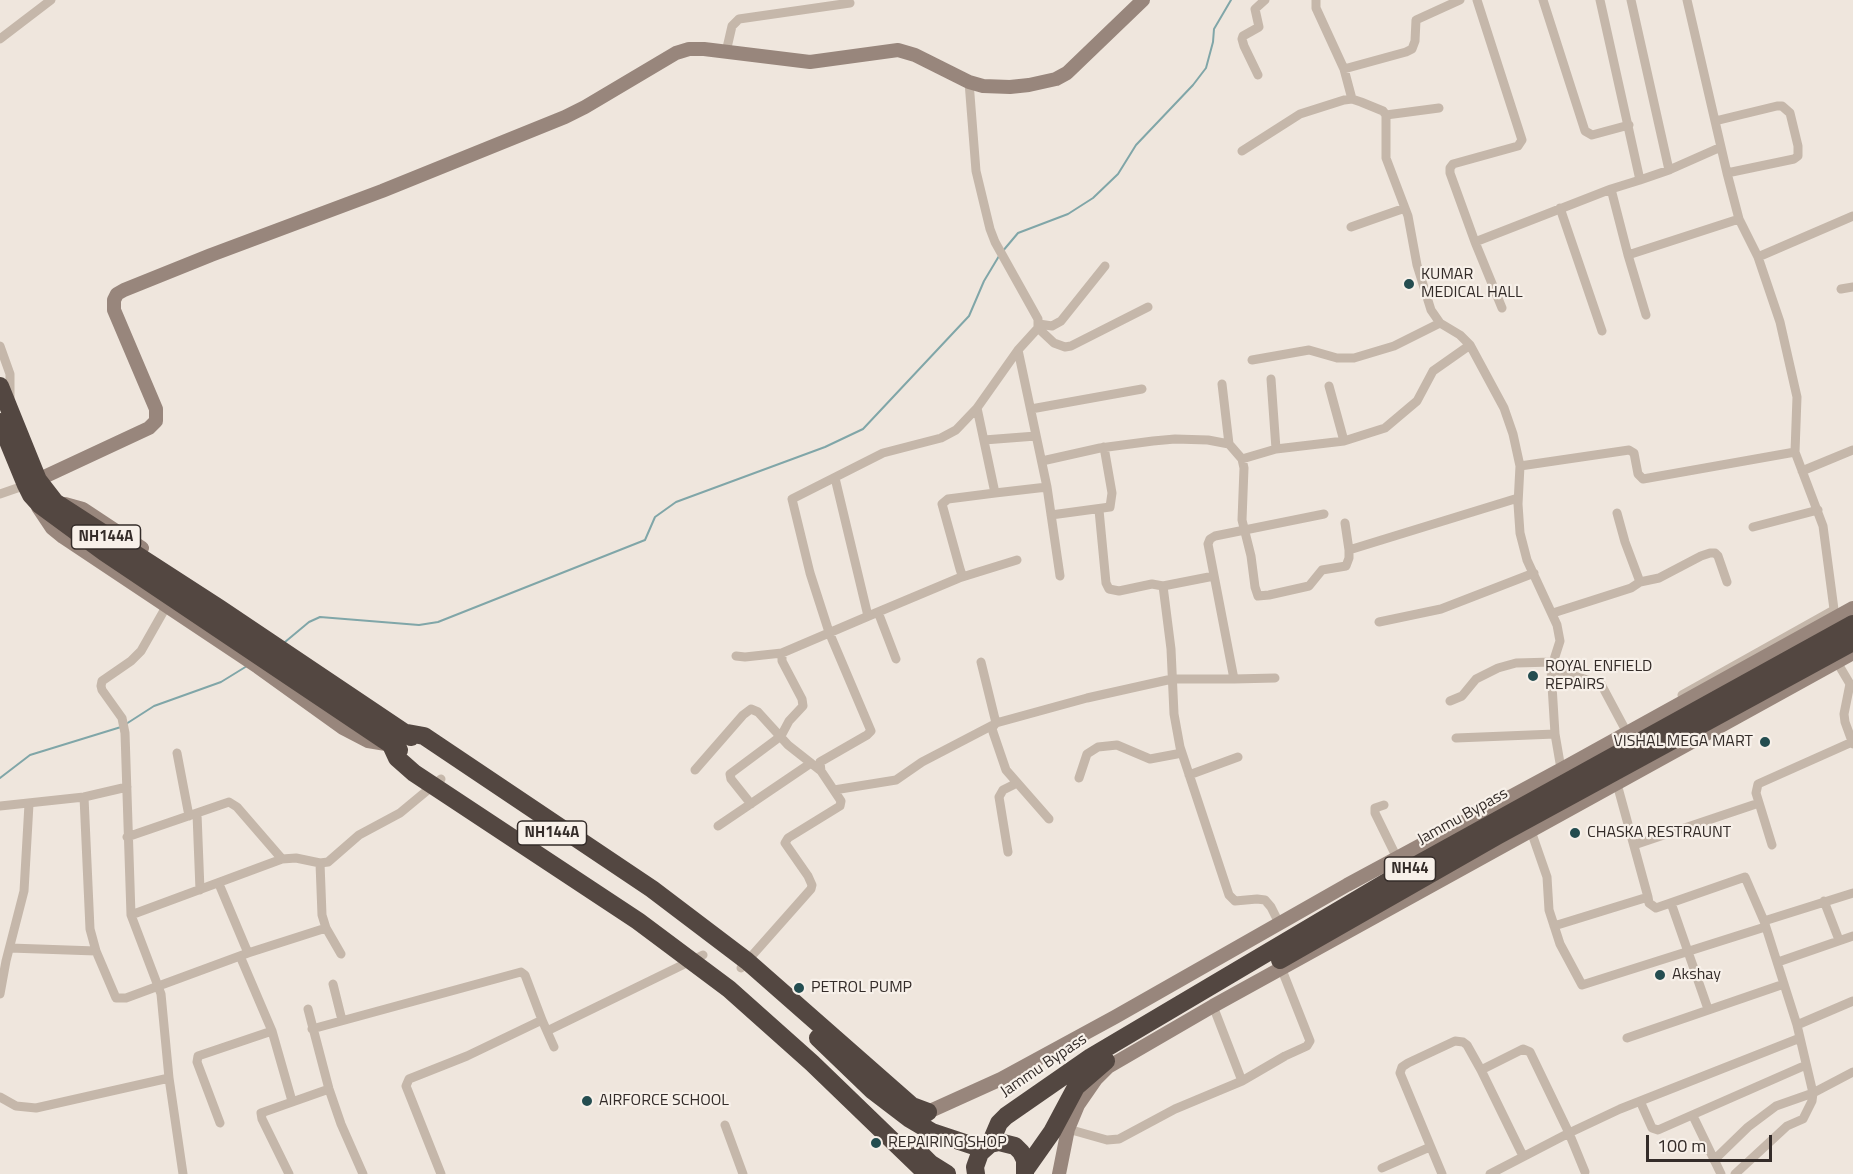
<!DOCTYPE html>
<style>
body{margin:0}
#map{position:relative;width:1853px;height:1174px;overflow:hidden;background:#efe6dd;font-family:"Titillium Web",sans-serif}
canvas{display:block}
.scale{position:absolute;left:1646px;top:1135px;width:126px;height:27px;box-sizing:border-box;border:3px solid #342c29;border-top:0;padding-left:8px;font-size:18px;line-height:21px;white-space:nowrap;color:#342c29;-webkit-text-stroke:4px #f7f0e9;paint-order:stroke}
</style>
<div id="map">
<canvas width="1853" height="1174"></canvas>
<div class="scale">100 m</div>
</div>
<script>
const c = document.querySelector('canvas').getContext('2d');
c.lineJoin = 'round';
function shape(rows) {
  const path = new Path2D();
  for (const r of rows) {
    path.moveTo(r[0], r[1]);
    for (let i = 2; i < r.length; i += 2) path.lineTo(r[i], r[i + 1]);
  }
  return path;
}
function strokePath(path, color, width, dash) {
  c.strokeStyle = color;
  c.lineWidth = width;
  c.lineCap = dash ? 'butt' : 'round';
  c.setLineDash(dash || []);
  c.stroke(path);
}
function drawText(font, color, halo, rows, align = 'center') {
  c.font = font + ' "Titillium Web",sans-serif';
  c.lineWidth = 4.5;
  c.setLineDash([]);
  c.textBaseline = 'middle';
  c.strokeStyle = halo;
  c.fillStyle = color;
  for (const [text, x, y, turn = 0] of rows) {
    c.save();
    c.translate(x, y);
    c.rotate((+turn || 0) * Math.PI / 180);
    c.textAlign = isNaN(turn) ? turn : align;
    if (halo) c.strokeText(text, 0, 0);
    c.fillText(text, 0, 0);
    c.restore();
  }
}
strokePath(shape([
 [1002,252,1018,233,1068,214,1093,198,1118,174,1136,145,1193,85,1206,68,1213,42,1214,29,1231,0],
 [285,642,309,622,320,617,419,625,438,622,645,540,655,517,676,502,825,447,863,429,969,316,984,281,999,256],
 [126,724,154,706,221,682,247,666],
 [0,778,30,755,121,727]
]), '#80a6a8', 2);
strokePath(shape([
 [1316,0,1316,8,1344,69,1352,99],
 [1543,0,1585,131,1592,135,1629,125],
 [1600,0,1640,180,1611,189,1628,255,1739,219],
 [1631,0,1669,170,1640,180],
 [1687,0,1727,173,1739,219,1758,257,1780,322,1797,397,1795,452,1823,526,1835,617],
 [0,39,51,0],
 [726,52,732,26,739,19,850,3],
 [1344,69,1406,52,1412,49,1415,41,1416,20,1460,0],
 [1258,75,1244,46,1242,39,1243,36,1259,27,1255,9,1265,0],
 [1386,115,1439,108],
 [1715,121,1777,106,1782,106,1790,113,1798,146,1798,156,1794,159,1727,173],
 [1242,151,1300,114,1344,100,1352,99,1361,102,1383,111,1386,115,1386,158,1408,216,1417,265,1431,310,1440,323,1460,335,1470,345,1504,408,1513,434,1520,466,1518,504,1520,533,1527,560,1557,625,1560,641,1551,669,1555,734,1560,763,1564,774],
 [1669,170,1721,147],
 [1560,208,1602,331],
 [1351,227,1405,208],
 [1475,242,1450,173,1450,168,1453,164,1518,146,1522,140,1477,0],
 [1628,255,1646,315],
 [1758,257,1853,216],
 [1841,289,1853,287],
 [1502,308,1475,242,1611,189],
 [1039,324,1052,326,1061,321,1105,266],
 [1038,328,1054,343,1065,347,1071,346,1148,307],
 [0,346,10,374,10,397],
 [1252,360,1309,350,1337,358,1354,358,1394,346,1440,323],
 [1271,379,1276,449],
 [1222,384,1229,444,1242,459,1244,468,1242,520,1251,556,1255,587,1258,596,1269,595,1309,586,1322,570,1346,566,1349,558,1349,550,1345,523],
 [1329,386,1344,441],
 [977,408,995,493,1047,487,1018,350],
 [1031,409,1142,389],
 [984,440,1036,436],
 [1242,459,1276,449,1344,441,1385,428,1417,401,1433,371,1470,345],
 [1042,461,1100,448,1153,441,1175,439,1208,440,1229,444],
 [1520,466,1629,450,1634,453,1638,474,1643,479,1795,452],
 [1802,471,1853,450],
 [835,478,868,616],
 [1047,487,1060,576],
 [0,494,26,485],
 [1099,510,1106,583,1109,589,1119,591,1152,584,1163,586,1214,576],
 [1051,515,1110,507,1112,493,1104,447],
 [1753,527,1818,510],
 [1349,550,1518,498],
 [959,578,1017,560],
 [1640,582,1659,578,1701,556,1710,553,1715,553,1718,556,1727,582],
 [1163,586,1171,649,1174,714,1180,747,1226,886,1229,895,1235,901,1257,899,1265,900,1271,907,1279,923],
 [166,607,141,651,131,661,102,681,101,686,102,690,122,718,125,733,131,915,161,994,169,1078,183,1174],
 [1553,613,1631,588,1640,582,1625,542,1617,513],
 [1379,622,1441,609,1534,573],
 [736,656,745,657,782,653],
 [896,659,878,612,959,578,962,575,960,569,942,504,948,499,995,493],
 [981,662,996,723],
 [1837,662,1850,684,1844,714,1845,722,1853,744],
 [1551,669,1601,684,1625,729],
 [1275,678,1234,679,1208,544,1210,539,1215,536,1324,514],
 [1682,695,1834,610],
 [1450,701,1462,696,1476,679,1498,668,1516,663,1553,662],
 [1456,738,1555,734],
 [177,753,189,816],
 [695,770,743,715,751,709,758,712,788,745,821,771],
 [1189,775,1238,757],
 [1079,778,1087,754,1098,747,1117,745,1150,759,1182,753],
 [834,790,896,780,922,762,993,725],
 [84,797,90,929,96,951,116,998,126,998,248,953,326,928],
 [751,804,731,779,730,774,781,736,789,721,803,706,802,699,782,661,782,653,878,612],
 [1384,805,1375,808,1375,813,1397,858],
 [0,806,84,797,127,787],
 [197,814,200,890],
 [1049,819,1006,770,993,732,992,728,996,723,1087,698,1172,679,1234,679],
 [718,826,811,763],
 [1531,831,1547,877,1549,910,1560,944,1582,985,1765,927],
 [127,837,229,802,237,807,282,859],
 [1634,845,1759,803],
 [1772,845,1756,793,1758,784,1852,742],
 [1008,852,999,797,1003,790,1017,783],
 [320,863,322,915,326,928,341,954],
 [219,884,248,953],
 [1648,897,1649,903,1656,908,1745,877,1764,921,1797,1025,1813,1093,1776,1106,1748,1127,1714,1160],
 [1824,901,1839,940],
 [1671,903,1708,1009],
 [131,915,282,859,296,858,320,863,328,862,359,835,400,813,441,779],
 [1764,921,1853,893],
 [1554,926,1648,897,1617,784],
 [10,948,96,951],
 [240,956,272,1031,292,1101],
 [1778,962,1853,936],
 [741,968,811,889,812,885,808,876,785,843,788,838,840,806,841,801,821,771,820,762,867,735,871,731,829,632,810,573,792,499,883,453,941,438,956,430,977,408,1018,350,1038,328,1038,319,995,242,990,229,976,171,969,82],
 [333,984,342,1020],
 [0,994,6,961,24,891,29,804],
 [1213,1006,1242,1081],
 [308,1009,329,1089,341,1124,363,1174],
 [1797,1025,1853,1001],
 [312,1029,521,972,525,975,542,1020,554,1047],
 [547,1031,703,955],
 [1627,1038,1784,984],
 [1481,1070,1523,1049,1530,1052,1569,1133,1585,1172],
 [0,1097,16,1106,36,1108,169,1078],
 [1640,1101,1652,1128,1658,1130,1806,1065],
 [1693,1116,1721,1174],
 [220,1123,197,1062,198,1056,272,1031],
 [725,1125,743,1174],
 [1068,1129,1107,1140,1119,1139,1175,1109,1242,1081,1285,1056,1307,1046,1310,1041,1282,970],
 [1382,1168,1430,1147],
 [289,1174,262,1119,261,1113,329,1089],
 [441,1174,408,1091,406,1086,409,1079,467,1056,542,1020],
 [1442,1174,1400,1073,1402,1067,1408,1063,1455,1041,1463,1042,1467,1045,1481,1070,1523,1156],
 [1490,1174,1569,1133,1620,1109,1800,1038],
 [1735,1174,1787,1126,1803,1119,1812,1101,1813,1093,1853,1072]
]), '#c5b7aa', 9);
strokePath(shape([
 [31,483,149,428,156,421,156,409,114,310,114,300,117,294,124,290,211,255,382,191,565,117,585,107,676,53,689,49,704,49,810,62,898,50,915,55,969,82,983,86,1010,87,1029,85,1056,79,1067,73,1143,0],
 [65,504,83,509,142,548],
 [38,507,52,528,63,537,258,667,343,728,368,741,386,744],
 [928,1112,1001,1079,1115,1017,1347,885,1562,769,1853,608],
 [1059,1174,1068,1129,1078,1105,1096,1079,1108,1067,1213,1006,1853,653]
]), '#98867c', 14);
strokePath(shape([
 [0,386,38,480,55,502,219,608,411,737],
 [0,422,26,485,31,495,40,505,104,552,399,750],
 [1280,960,1497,836,1853,642],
 [818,1038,872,1090,910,1119,932,1132,983,1149],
 [990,1144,999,1123,1006,1116,1091,1057,1395,877,1853,624],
 [920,1153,931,1164,947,1174],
 [1026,1169,1052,1132,1076,1087,1106,1061],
 [927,1174,812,1063,729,989,638,921,414,773,397,758,391,745,402,732,424,736,652,889,747,961,912,1106,928,1112],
 [976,1174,975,1167,980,1153,990,1144,999,1142,1015,1146,1021,1152,1025,1160,1025,1174]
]), '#534741', 18);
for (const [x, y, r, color] of [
 [1409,284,6,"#244d50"],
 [1533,676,6,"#244d50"],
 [1765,742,6,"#244d50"],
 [1575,833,6,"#244d50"],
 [1660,975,6,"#244d50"],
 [799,988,6,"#244d50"],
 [587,1101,6,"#244d50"],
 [876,1143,6,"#244d50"]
]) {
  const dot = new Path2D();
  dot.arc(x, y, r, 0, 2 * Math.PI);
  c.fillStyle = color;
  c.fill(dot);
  strokePath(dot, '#f7f0e9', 2);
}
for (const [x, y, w] of [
 [106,537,69],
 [552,833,69],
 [1410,869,51]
]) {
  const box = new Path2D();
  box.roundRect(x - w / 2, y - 12, w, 24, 4.5);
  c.fillStyle = '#f7f0e9';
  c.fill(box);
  strokePath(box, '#342c29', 1.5);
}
drawText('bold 15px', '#342c29', null, [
 ["NH144A",106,537],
 ["NH144A",552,833],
 ["NH44",1410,869]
]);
drawText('16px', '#342c29', '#f7f0e9', [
 ["KUMAR",1421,275],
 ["MEDICAL HALL",1421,293],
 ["ROYAL ENFIELD",1545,667],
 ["REPAIRS",1545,685],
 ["VISHAL MEGA MART",1753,742,"right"],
 ["CHASKA RESTRAUNT",1587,833],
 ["Akshay",1672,975],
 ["PETROL PUMP",811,988],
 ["AIRFORCE SCHOOL",599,1101],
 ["REPAIRING SHOP",888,1143]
], 'left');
drawText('16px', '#342c29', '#f7f0e9', [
 ["Jammu Bypass",1463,817,-29],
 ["Jammu Bypass",1044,1066,-34]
]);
</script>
